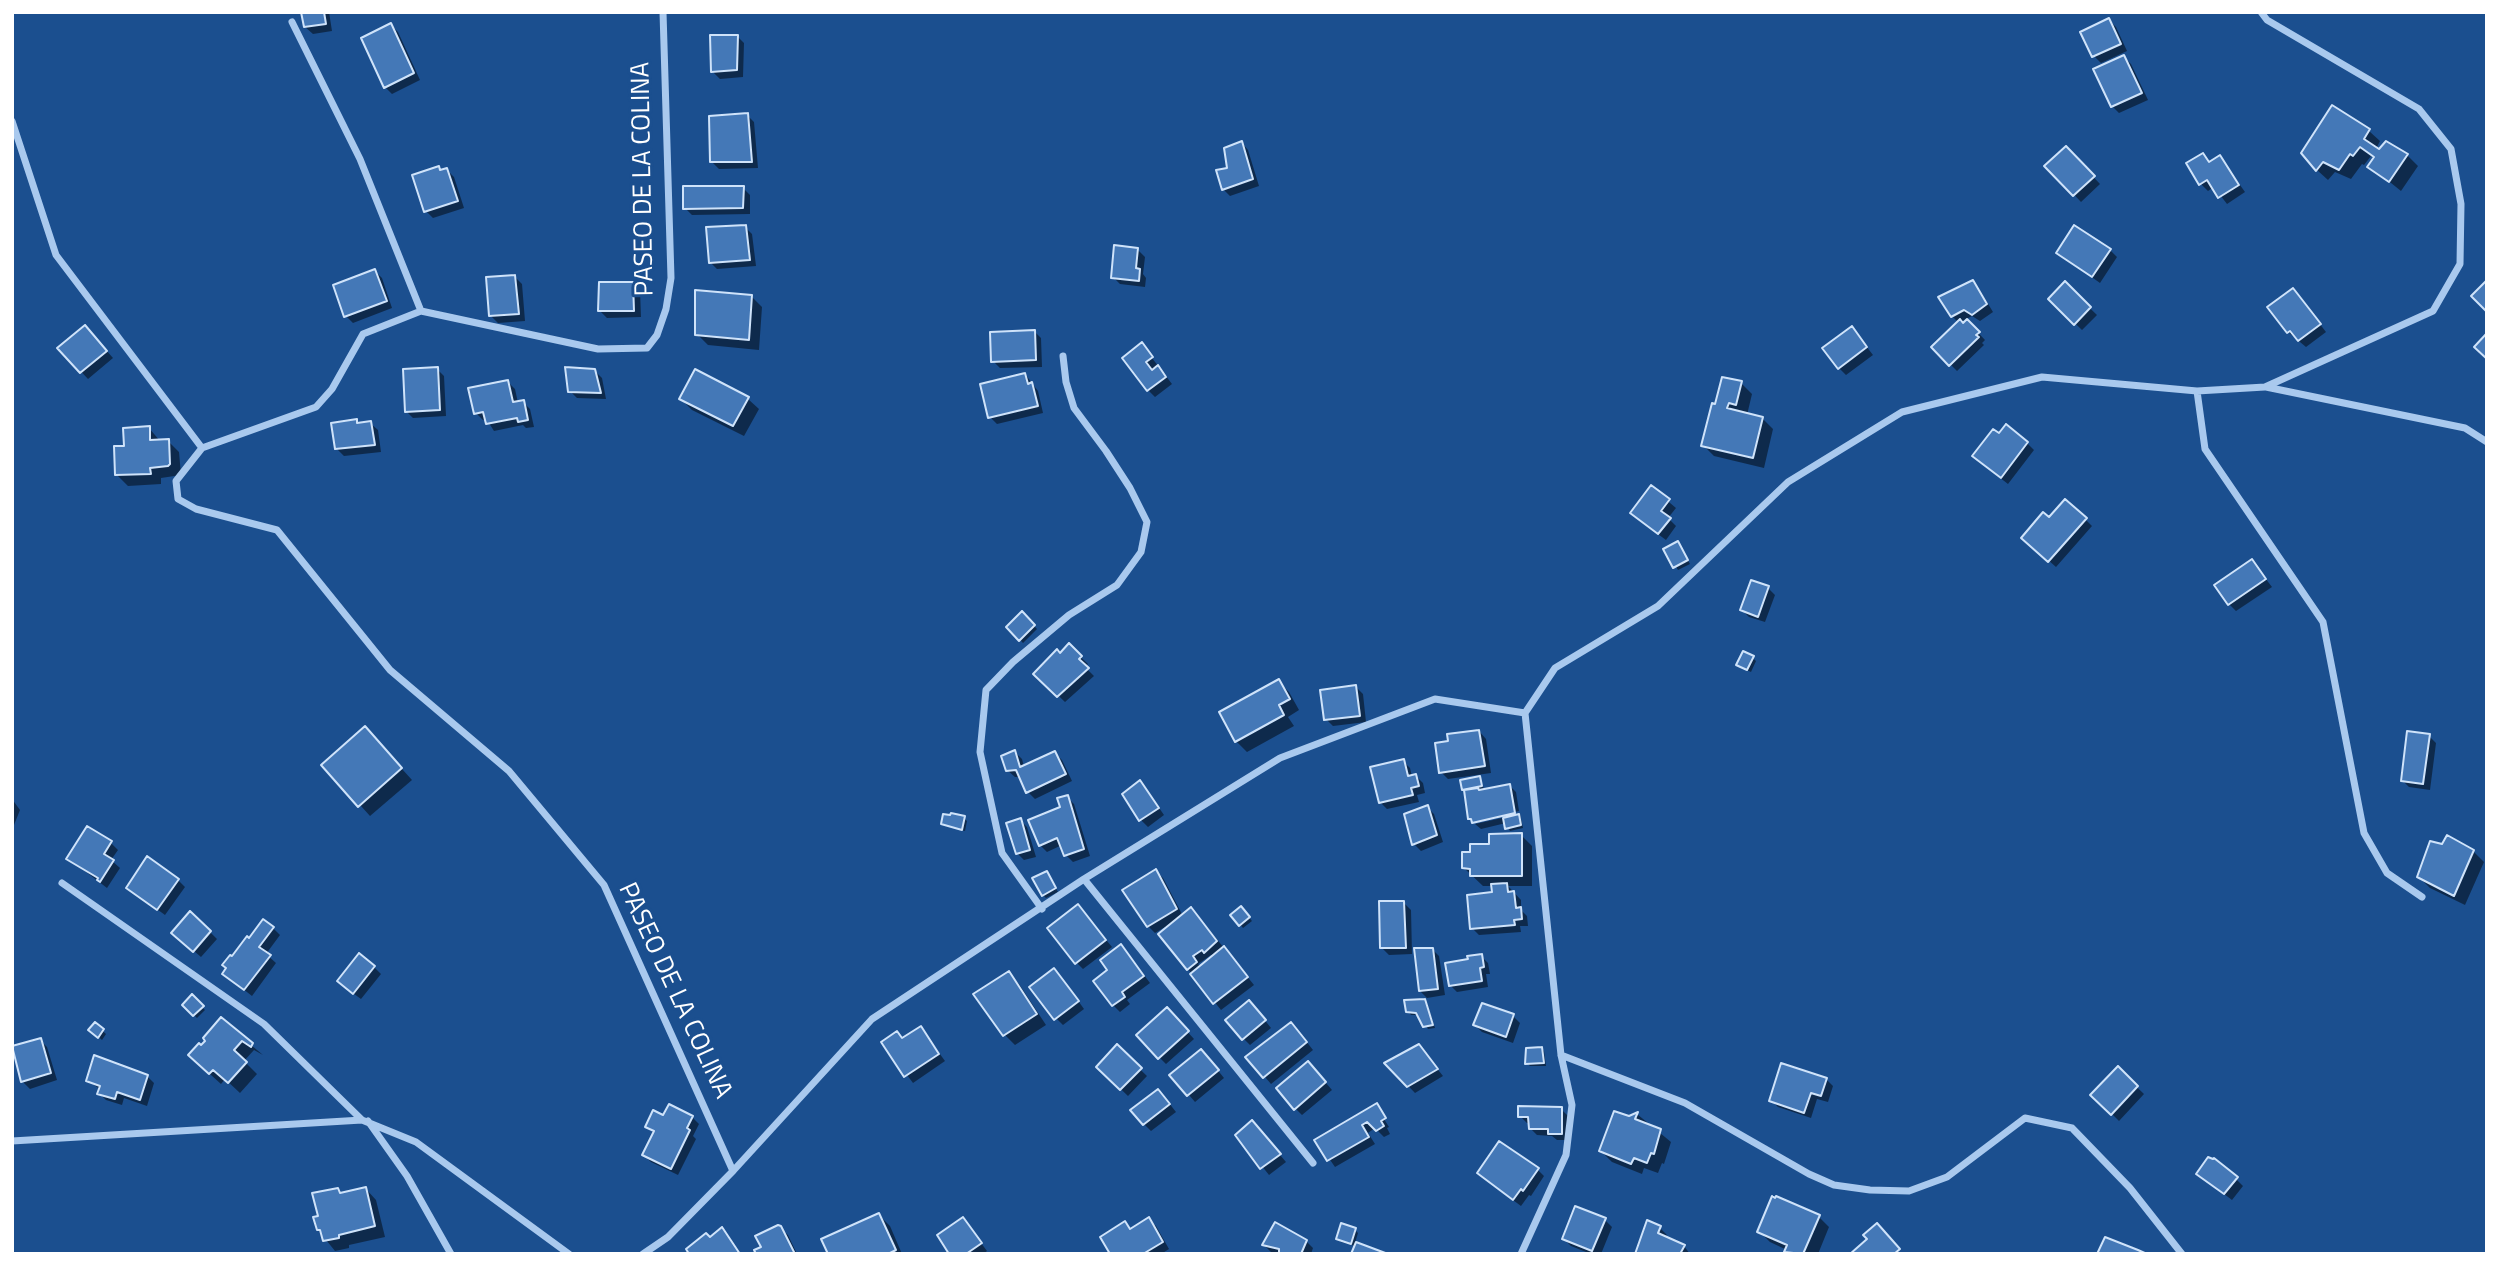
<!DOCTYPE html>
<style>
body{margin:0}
#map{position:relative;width:2499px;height:1266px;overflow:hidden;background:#1b4f8f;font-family:"Titillium Web",sans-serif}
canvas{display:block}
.frame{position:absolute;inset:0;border:14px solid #fff;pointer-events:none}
</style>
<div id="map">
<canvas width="2499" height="1266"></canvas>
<div class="frame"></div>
</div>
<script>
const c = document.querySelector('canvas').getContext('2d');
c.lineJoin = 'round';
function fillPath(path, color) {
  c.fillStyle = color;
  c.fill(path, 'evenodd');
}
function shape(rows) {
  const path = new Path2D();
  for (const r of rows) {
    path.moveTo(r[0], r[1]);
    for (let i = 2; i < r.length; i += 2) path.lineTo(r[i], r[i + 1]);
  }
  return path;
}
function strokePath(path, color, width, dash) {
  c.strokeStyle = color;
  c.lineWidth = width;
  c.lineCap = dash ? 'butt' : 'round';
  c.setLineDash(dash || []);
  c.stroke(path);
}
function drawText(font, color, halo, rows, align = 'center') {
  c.font = font + ' "Titillium Web",sans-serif';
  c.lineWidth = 6;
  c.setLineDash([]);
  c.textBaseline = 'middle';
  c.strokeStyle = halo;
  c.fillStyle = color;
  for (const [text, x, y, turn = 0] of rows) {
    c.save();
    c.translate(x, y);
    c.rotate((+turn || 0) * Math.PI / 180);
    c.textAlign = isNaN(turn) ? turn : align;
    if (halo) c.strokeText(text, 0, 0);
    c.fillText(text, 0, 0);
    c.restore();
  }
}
fillPath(shape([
 [303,12,329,12,332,31,313,34,305,27],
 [2109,20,2116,27,2127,51,2101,63,2094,56,2083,33],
 [391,25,398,32,420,80,392,94,385,87],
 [737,36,744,43,743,77,720,79,713,72],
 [2124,57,2131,64,2148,100,2119,113,2112,106],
 [2333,108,2369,131,2380,141,2376,149,2380,151,2386,143,2407,155,2418,166,2401,191,2370,166,2375,159,2371,156,2364,165,2362,164,2351,179,2335,172,2328,180,2317,170,2304,153],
 [747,115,754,122,758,168,719,169,712,162],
 [1242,143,1248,150,1259,186,1230,196,1223,189],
 [2066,148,2100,184,2081,202,2047,166],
 [2202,155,2210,163,2220,157,2245,192,2227,204,2214,187,2208,191,2201,184],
 [447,170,454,177,464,208,433,218,426,211,441,172],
 [743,188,750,195,750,214,692,215,685,208],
 [745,227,752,234,756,266,717,269,710,262],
 [1138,250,1145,257,1143,274,1146,278,1145,287,1120,284,1113,277],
 [2110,250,2117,257,2100,283,2058,253],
 [375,271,382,278,392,308,353,323,346,316],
 [515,277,522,284,525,321,498,323,491,316],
 [1972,282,1979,289,1993,312,1980,321,1972,316,1960,322,1963,325,1967,321,1985,340,1982,343,1984,345,1957,371,1933,347,1959,323,1952,316],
 [632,283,640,290,641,317,607,318,600,311],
 [2065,284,2097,315,2082,330,2050,299],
 [751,296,762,307,759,350,708,345,697,334],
 [2299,297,2326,332,2306,347,2288,332],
 [1852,328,1873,355,1846,375,1839,368],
 [1034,331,1041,338,1042,367,1000,368,993,361],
 [92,334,113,358,88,379,59,348],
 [1142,345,1172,384,1155,397,1148,390],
 [437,369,444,376,446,416,413,418,406,411],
 [595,371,602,378,606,399,577,398,570,391],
 [1025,374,1038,391,1043,413,997,424,990,417],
 [508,382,515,389,518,403,523,402,530,409,534,427,526,428,523,425,494,431,487,420,483,420,476,413],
 [1741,383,1752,394,1747,415,1762,418,1773,429,1764,468,1714,456,1703,445,1716,406],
 [681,399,748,399,759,409,744,436,692,410],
 [356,420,360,424,370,423,378,430,381,452,344,456,337,449],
 [149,428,160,441,168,441,179,452,181,475,161,478,161,484,128,486,117,475,126,447],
 [2027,443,2034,450,2008,484,1981,463],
 [1651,487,1676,508,1668,518,1676,526,1666,540,1639,520],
 [2085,519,2092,526,2056,567,2030,544,2049,520],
 [1678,543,1690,564,1678,570,1666,550],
 [2252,561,2272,587,2236,611,2229,604],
 [1768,588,1775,595,1765,622,1749,617,1742,610],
 [1022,613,1037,629,1023,643,1008,627],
 [1069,646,1088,664,1085,667,1094,676,1065,702,1036,674],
 [1753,658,1756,661,1751,672,1741,667],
 [1278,681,1289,692,1299,710,1288,717,1294,726,1247,752,1236,741],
 [1356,687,1363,694,1366,722,1333,726,1326,719],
 [1479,731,1486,739,1491,773,1448,779,1441,772],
 [2429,736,2436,743,2430,790,2409,787,2402,780],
 [375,739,412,780,370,816,324,765],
 [1015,752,1022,759,1024,767,1055,753,1062,760,1072,781,1035,799,1028,792,1021,777,1015,777,1007,770],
 [1403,761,1410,768,1412,777,1416,776,1423,783,1425,793,1417,795,1419,802,1387,809,1380,802],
 [1479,778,1485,791,1509,785,1516,792,1519,811,1474,822,1470,818,1464,789],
 [1146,789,1164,815,1148,827,1141,820],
 [1067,797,1074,804,1090,856,1073,862,1066,855,1062,845,1047,852,1040,845],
 [12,799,20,810,12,830],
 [1427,807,1434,814,1443,842,1421,851,1414,844,1406,815],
 [1520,814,1523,828,1510,831,1506,823,1481,829,1475,824],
 [964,818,967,821,965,831,946,826,942,823],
 [1020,820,1027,827,1036,857,1024,860,1017,853],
 [1521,835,1532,846,1532,886,1508,886,1521,900,1521,910,1527,916,1528,926,1520,926,1521,932,1479,935,1472,928,1494,894,1493,886,1483,886,1464,868,1472,854],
 [111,843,118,850,111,860,120,868,107,888,68,858],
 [2473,851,2484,862,2465,905,2430,888,2419,877],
 [1156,871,1163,878,1183,916,1198,916,1254,985,1221,1010,1160,934,1166,929,1165,927,1155,933,1148,926],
 [1211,955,1213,958,1201,967,1198,964],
 [1049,876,1058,892,1046,898,1043,895],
 [178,880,185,887,165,915,128,888],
 [1404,903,1411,910,1412,954,1389,955,1382,948],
 [1241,908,1252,921,1243,928,1232,915],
 [1084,913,1112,947,1083,969,1076,962],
 [273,928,280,935,266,954,276,963,252,996,224,974,233,959,249,940],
 [210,932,217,939,201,957,180,939],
 [1432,949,1439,956,1445,995,1427,998,1420,991],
 [1128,954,1150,983,1127,1000,1130,1004,1120,1012,1113,1005,1109,970],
 [1481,956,1488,963,1490,974,1486,974,1488,987,1457,992,1450,985],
 [374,967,381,974,361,999,346,988],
 [1008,973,1019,984,1046,1025,1015,1045,1005,1035],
 [1061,977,1084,1009,1063,1025,1056,1018],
 [192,997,205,1010,197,1018,184,1005],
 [1424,1001,1427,1004,1435,1028,1428,1029,1419,1015,1411,1015,1408,1011],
 [1167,1009,1194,1039,1166,1064,1159,1057],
 [1256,1009,1271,1028,1250,1045,1243,1038],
 [1513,1016,1520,1023,1513,1043,1482,1032,1475,1025],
 [221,1020,263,1055,254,1050,244,1061,257,1074,240,1093,225,1079,221,1084,201,1066,201,1048],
 [95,1024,106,1034,102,1040,91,1030],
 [921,1028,945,1061,913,1083,883,1043,903,1040],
 [1298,1031,1313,1050,1271,1084,1248,1057],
 [40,1040,47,1047,57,1080,30,1089,23,1082,13,1048],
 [1419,1046,1443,1076,1415,1093,1387,1064],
 [1117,1047,1147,1076,1128,1096,1098,1067],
 [1541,1048,1544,1051,1546,1066,1530,1066,1527,1063],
 [1208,1058,1224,1078,1195,1102,1172,1075],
 [2118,1069,2144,1094,2119,1121,2093,1095],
 [1315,1070,1332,1090,1302,1115,1295,1108],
 [147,1076,154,1083,147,1106,124,1098,122,1105,106,1100,99,1093,100,1089,88,1081],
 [1826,1079,1833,1086,1828,1102,1817,1099,1811,1118,1778,1107,1771,1100],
 [1165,1098,1176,1112,1151,1131,1144,1124],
 [1377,1105,1382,1111,1379,1111,1389,1127,1391,1126,1387,1128,1390,1134,1384,1137,1375,1128,1368,1133,1375,1144,1335,1167,1317,1141],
 [1561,1109,1568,1116,1568,1140,1557,1140,1552,1136,1537,1135,1530,1128,1530,1123,1527,1123,1520,1116],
 [1637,1114,1671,1142,1664,1164,1662,1163,1658,1173,1644,1168,1642,1174,1612,1162,1601,1151,1629,1118],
 [664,1117,692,1117,699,1124,693,1136,696,1139,678,1175,651,1162,644,1155,655,1134,647,1126],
 [1258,1129,1286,1162,1269,1175,1238,1136],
 [1537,1169,1544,1176,1531,1196,1529,1195,1521,1206,1486,1180],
 [2198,1174,2236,1179,2243,1186,2232,1200],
 [366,1189,376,1200,385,1237,349,1245,349,1248,335,1251,318,1230,320,1217,338,1190,343,1194],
 [879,1215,890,1226,902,1254,829,1254],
 [1818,1216,1829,1227,1818,1254,1788,1254,1787,1250,1770,1242,1759,1231],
 [963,1219,987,1251,983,1254,951,1254],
 [1149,1220,1156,1226,1169,1249,1161,1254,1112,1254,1125,1223,1131,1230],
 [1605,1220,1612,1227,1601,1254,1591,1254,1571,1246,1564,1239],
 [780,1228,788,1235,797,1254,758,1254],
 [1660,1228,1667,1235,1665,1238,1684,1246,1690,1254,1637,1254],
 [1355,1230,1358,1233,1355,1243,1383,1254,1341,1242,1338,1239],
 [1306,1241,1313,1248,1311,1254,1281,1254,1271,1252,1264,1245]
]), '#0007');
const building = shape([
 [301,12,324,12,326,24,304,27,301,12],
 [2109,18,2121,44,2092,57,2080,32,2109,18],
 [391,23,414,73,384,88,361,38,391,23],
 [710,35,738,35,737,70,711,72,710,35],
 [2124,55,2142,93,2111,107,2093,69,2124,55],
 [2332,105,2370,129,2364,139,2379,149,2386,141,2408,154,2389,182,2367,167,2374,157,2360,147,2353,156,2350,154,2339,170,2323,162,2316,171,2301,153,2332,105],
 [748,113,752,162,710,162,709,116,748,113],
 [1242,141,1253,179,1222,190,1216,170,1227,168,1224,148,1242,141],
 [2066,146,2095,176,2073,196,2044,166,2066,146],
 [2203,153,2209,162,2220,155,2239,185,2218,198,2207,180,2199,185,2186,163,2203,153],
 [439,166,440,170,447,168,458,201,424,212,412,175,439,166],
 [683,186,744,186,743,208,683,209,683,186],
 [746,225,750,260,709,263,706,227,746,225],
 [2074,225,2111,249,2092,277,2056,253,2074,225],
 [1114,245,1138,248,1136,268,1140,269,1139,281,1111,278,1114,245],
 [375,269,387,301,344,317,333,285,375,269],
 [515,275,519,314,489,316,486,277,515,275],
 [1973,280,1987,304,1972,315,1964,310,1951,317,1938,297,1973,280],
 [2487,280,2487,310,2486,311,2471,296,2487,280],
 [2065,281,2091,307,2074,325,2048,299,2065,281],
 [599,282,633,282,634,311,598,311,599,282],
 [2293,288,2321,324,2298,341,2290,331,2287,333,2267,307,2293,288],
 [695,290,752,295,749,340,695,335,695,290],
 [1960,319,1963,323,1967,319,1980,332,1976,335,1979,337,1949,366,1931,347,1960,319],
 [85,325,107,351,80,373,57,348,85,325],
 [1852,326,1867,347,1838,369,1822,348,1852,326],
 [1035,330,1036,360,991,362,990,332,1035,330],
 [2487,333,2487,359,2474,347,2487,333],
 [1142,342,1153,357,1146,362,1152,370,1158,365,1166,377,1147,391,1122,358,1142,342],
 [438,367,440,410,405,412,403,369,438,367],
 [565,367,595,369,601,393,568,392,565,367],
 [695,369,749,397,733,426,679,399,695,369],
 [1025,373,1028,384,1032,382,1038,406,988,418,980,384,1025,373],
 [1722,377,1742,381,1736,405,1729,403,1727,408,1763,417,1753,458,1701,446,1712,403,1715,404,1722,377],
 [508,380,513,402,524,400,528,420,518,422,517,418,486,424,483,412,474,414,468,388,508,380],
 [357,419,357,423,371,421,375,445,335,449,331,423,357,419],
 [2006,424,2028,442,2001,478,1972,456,1993,429,1999,433,2006,424],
 [150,426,150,440,169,439,170,464,168,466,150,468,151,474,115,475,114,446,124,446,123,428,150,426],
 [1651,485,1670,499,1661,511,1671,518,1658,534,1630,513,1651,485],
 [2065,499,2087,518,2048,562,2021,538,2043,512,2049,517,2065,499],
 [1678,541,1688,560,1673,568,1663,549,1678,541],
 [2252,559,2266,579,2228,605,2214,585,2252,559],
 [1751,580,1769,586,1758,617,1740,610,1751,580],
 [1022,611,1035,625,1019,641,1006,627,1022,611],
 [1069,643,1082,656,1079,659,1089,668,1057,697,1033,674,1057,649,1060,653,1069,643],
 [1743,651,1754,656,1747,670,1736,665,1743,651],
 [1279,679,1290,699,1279,705,1284,715,1235,742,1219,712,1279,679],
 [1356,685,1360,716,1324,720,1320,690,1356,685],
 [365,726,402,768,358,807,321,765,365,726],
 [1479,730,1485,766,1439,773,1435,743,1448,741,1447,734,1479,730],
 [2407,731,2430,734,2423,784,2401,781,2407,731],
 [1015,750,1020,767,1055,751,1066,774,1026,793,1016,770,1006,771,1001,756,1015,750],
 [1404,759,1408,776,1416,774,1419,786,1411,788,1413,795,1379,803,1370,767,1404,759],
 [1480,776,1482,786,1462,790,1460,780,1480,776],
 [1140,780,1159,808,1139,821,1122,794,1140,780],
 [1510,784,1515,813,1472,823,1471,819,1468,819,1464,790,1478,788,1479,790,1510,784],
 [1068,795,1084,849,1064,856,1057,838,1039,846,1028,820,1060,807,1057,798,1068,795],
 [1428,805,1437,835,1412,845,1404,814,1428,805],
 [951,813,965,816,962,830,941,824,943,814,950,815,951,813],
 [1519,814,1521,825,1505,829,1503,818,1519,814],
 [1021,818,1030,850,1016,854,1006,823,1021,818],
 [87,826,112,841,104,854,114,860,100,882,97,880,98,878,66,859,87,826],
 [1522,833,1522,876,1470,876,1470,869,1462,868,1462,852,1470,852,1470,844,1489,844,1489,834,1522,833],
 [2447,835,2474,850,2454,896,2417,877,2430,841,2442,844,2447,835],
 [147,856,179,879,157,910,126,888,147,856],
 [1156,869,1177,909,1147,927,1122,890,1156,869],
 [1047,871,1056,888,1042,896,1032,878,1047,871],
 [1507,883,1508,892,1514,891,1516,908,1521,907,1522,919,1514,920,1515,925,1470,929,1467,895,1492,892,1491,884,1507,883],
 [1379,901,1404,901,1406,948,1380,948,1379,901],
 [1078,904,1106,940,1075,964,1047,928,1078,904],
 [1241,906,1250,917,1239,926,1230,915,1241,906],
 [1191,907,1217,941,1204,953,1202,950,1193,956,1197,962,1187,970,1158,934,1191,907],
 [190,911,211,931,193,952,171,933,190,911],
 [263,919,274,927,259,947,271,955,244,990,222,974,226,968,222,965,230,955,232,956,247,936,249,938,263,919],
 [1121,944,1144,976,1122,992,1125,997,1112,1006,1093,981,1107,970,1100,960,1121,944],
 [1224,946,1248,977,1213,1004,1190,974,1224,946],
 [1414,948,1433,948,1438,989,1419,991,1414,948],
 [359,953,375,966,353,994,337,981,359,953],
 [1482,954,1484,967,1480,968,1482,981,1449,986,1445,963,1468,959,1467,956,1482,954],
 [1054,968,1079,1001,1054,1020,1029,987,1054,968],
 [1009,971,1037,1014,1003,1036,973,994,1009,971],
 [192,994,204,1006,193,1016,182,1005,192,994],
 [1425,999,1433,1025,1423,1027,1416,1013,1406,1012,1404,1000,1425,999],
 [1249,1000,1266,1020,1242,1040,1225,1020,1249,1000],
 [1482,1003,1514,1014,1506,1037,1473,1025,1482,1003],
 [1167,1007,1189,1031,1158,1059,1136,1035,1167,1007],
 [221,1017,253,1043,251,1047,242,1041,234,1050,247,1062,228,1083,213,1070,209,1074,188,1055,199,1043,201,1045,205,1041,203,1038,221,1017],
 [95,1022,104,1029,98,1038,88,1030,95,1022],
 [1291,1022,1307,1042,1263,1078,1245,1057,1291,1022],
 [921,1026,939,1054,904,1077,881,1042,897,1031,902,1038,921,1026],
 [41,1038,51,1073,21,1082,12,1046,41,1038],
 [1117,1044,1142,1068,1120,1090,1096,1067,1117,1044],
 [1419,1044,1438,1069,1407,1087,1384,1063,1419,1044],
 [1542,1047,1544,1063,1525,1064,1526,1048,1542,1047],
 [1201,1049,1219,1070,1187,1096,1169,1075,1201,1049],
 [94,1055,148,1075,140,1100,117,1092,115,1099,97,1094,100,1086,86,1081,94,1055],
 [1308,1061,1326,1082,1294,1110,1276,1088,1308,1061],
 [1781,1063,1827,1078,1821,1096,1811,1093,1804,1113,1769,1101,1781,1063],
 [2118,1066,2138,1086,2111,1115,2090,1095,2118,1066],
 [1158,1089,1170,1104,1143,1125,1130,1110,1158,1089],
 [1377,1103,1386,1118,1381,1121,1384,1126,1376,1131,1367,1122,1362,1125,1369,1137,1327,1161,1314,1140,1377,1103],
 [669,1104,693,1116,687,1128,690,1130,671,1169,642,1155,654,1131,645,1127,653,1110,663,1115,669,1104],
 [1518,1106,1562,1107,1562,1134,1548,1134,1548,1129,1529,1129,1528,1117,1518,1117,1518,1106],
 [1614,1111,1629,1116,1638,1112,1635,1119,1661,1129,1654,1154,1651,1153,1647,1163,1634,1158,1631,1164,1599,1151,1614,1111],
 [1252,1120,1281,1154,1260,1169,1235,1135,1252,1120],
 [1499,1141,1539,1168,1523,1191,1521,1189,1513,1200,1477,1173,1499,1141],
 [2208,1157,2213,1159,2214,1158,2238,1177,2224,1194,2196,1174,2208,1157],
 [366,1187,375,1226,339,1235,339,1238,323,1241,320,1230,317,1230,313,1217,318,1216,312,1193,338,1188,340,1193,366,1187],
 [1772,1196,1775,1198,1776,1196,1820,1215,1803,1254,1784,1252,1787,1245,1757,1232,1772,1196],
 [1575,1206,1606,1218,1592,1251,1562,1239,1575,1206],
 [879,1213,896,1250,888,1254,828,1254,821,1239,879,1213],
 [963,1217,982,1243,966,1254,949,1254,937,1235,963,1217],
 [1149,1217,1163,1242,1143,1254,1110,1254,1100,1237,1125,1221,1130,1229,1149,1217],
 [1647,1220,1661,1226,1658,1233,1685,1245,1680,1254,1635,1254,1647,1220],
 [1275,1222,1307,1240,1301,1254,1279,1254,1279,1249,1262,1245,1275,1222],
 [1341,1223,1356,1228,1351,1244,1336,1239,1341,1223],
 [1877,1223,1900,1249,1894,1254,1850,1254,1867,1239,1863,1235,1877,1223],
 [778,1225,781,1226,795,1254,756,1254,754,1250,761,1247,755,1236,778,1225],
 [722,1227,740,1254,689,1254,686,1249,706,1233,710,1237,722,1227],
 [2105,1237,2138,1250,2147,1254,2097,1254,2105,1237],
 [1356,1242,1388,1254,1351,1254,1356,1242]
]);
fillPath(building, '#4478b7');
strokePath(building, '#cfe3fa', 2);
strokePath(shape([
 [663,12,671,278,666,309,657,335,647,348,598,349,421,311,363,334,332,389,316,407,202,448,176,481,178,499,196,509,277,530,390,670,509,771,604,885,733,1171],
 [292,22,360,159,421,311],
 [12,121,56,255,202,448],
 [2266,387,2465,428,2487,442],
 [2197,391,2205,449,2323,622,2364,833,2387,873,2422,897],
 [1084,879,1313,1163],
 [62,883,264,1024,362,1120,416,1142,569,1254],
 [1042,909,1002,853,980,752,986,690,1013,662,1069,615,1117,585,1141,552,1147,522,1130,488,1106,451,1074,408,1066,382,1063,356],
 [1561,1055,1685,1103,1809,1174,1834,1185,1870,1190,1909,1191,1947,1177,2025,1118,2072,1128,2130,1188,2182,1254],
 [368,1121,407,1176,451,1254],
 [12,1141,362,1120],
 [643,1254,668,1237,733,1171,872,1019,1084,879,1280,758,1435,699,1525,713],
 [1521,1254,1566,1155,1572,1105,1561,1055,1525,713,1555,668,1658,606,1788,482,1902,412,2042,377,2197,391,2265,387,2433,311,2460,264,2461,204,2451,149,2419,109,2267,20,2261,12]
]), '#a9c9ee', 7);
drawText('26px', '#fff', '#1b4f8f', [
 ["PASEO DE LA COLINA",644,179,-91],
 ["PASEO DE LA COLINA",674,991,65]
]);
</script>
